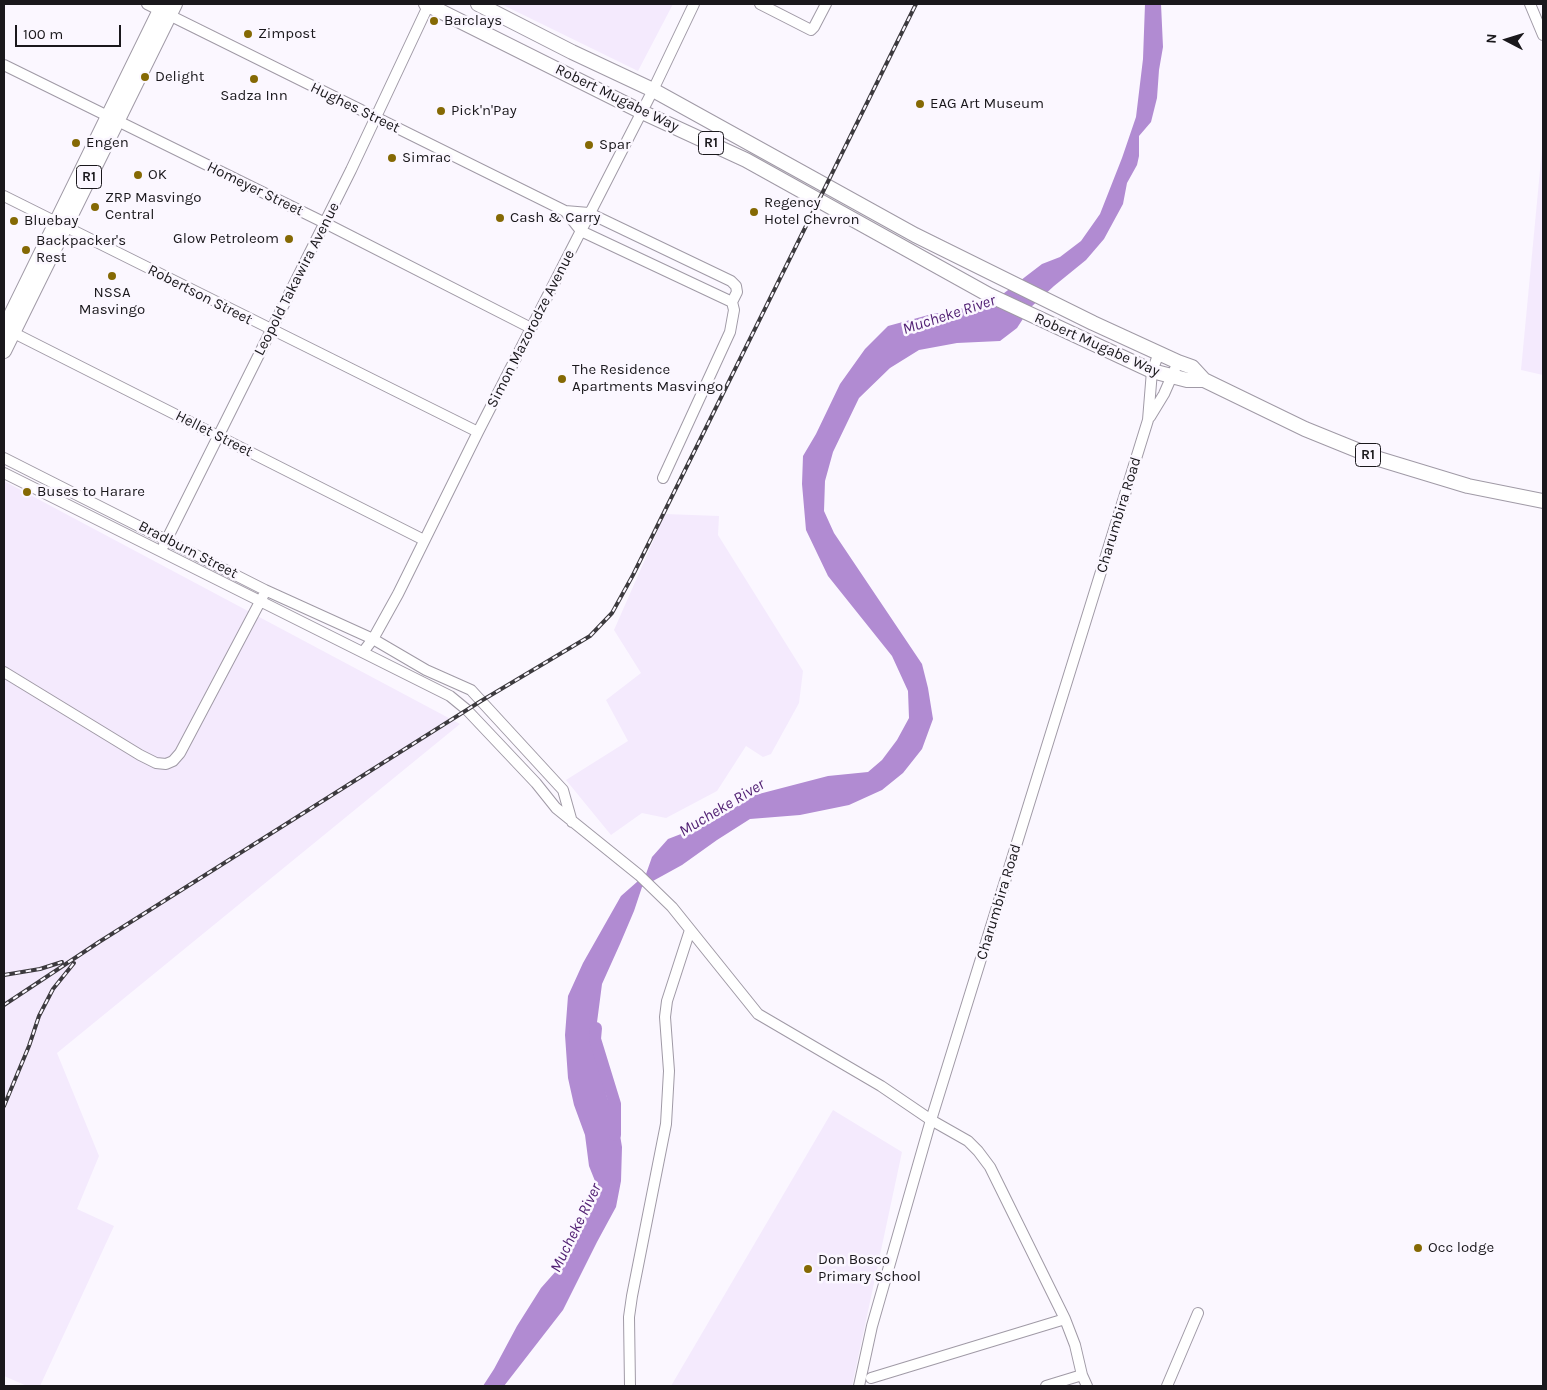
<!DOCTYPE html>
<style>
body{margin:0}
#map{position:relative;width:1547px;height:1390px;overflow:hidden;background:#fbf7ff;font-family:Karla,sans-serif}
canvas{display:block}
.frame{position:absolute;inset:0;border:5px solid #1a181c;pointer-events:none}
.north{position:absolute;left:1482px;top:15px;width:50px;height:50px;-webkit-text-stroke:4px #fbf7ff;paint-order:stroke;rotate:275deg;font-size:14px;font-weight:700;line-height:20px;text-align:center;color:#1a181c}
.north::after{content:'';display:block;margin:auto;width:18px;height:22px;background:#1a181c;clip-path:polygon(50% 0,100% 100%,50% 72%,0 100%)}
.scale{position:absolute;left:15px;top:25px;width:106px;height:22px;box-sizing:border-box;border:2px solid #1a181c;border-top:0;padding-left:6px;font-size:15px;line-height:18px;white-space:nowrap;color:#1a181c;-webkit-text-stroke:4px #fbf7ff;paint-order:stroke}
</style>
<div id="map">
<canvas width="1547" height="1390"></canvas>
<div class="frame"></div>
<div class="north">N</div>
<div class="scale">100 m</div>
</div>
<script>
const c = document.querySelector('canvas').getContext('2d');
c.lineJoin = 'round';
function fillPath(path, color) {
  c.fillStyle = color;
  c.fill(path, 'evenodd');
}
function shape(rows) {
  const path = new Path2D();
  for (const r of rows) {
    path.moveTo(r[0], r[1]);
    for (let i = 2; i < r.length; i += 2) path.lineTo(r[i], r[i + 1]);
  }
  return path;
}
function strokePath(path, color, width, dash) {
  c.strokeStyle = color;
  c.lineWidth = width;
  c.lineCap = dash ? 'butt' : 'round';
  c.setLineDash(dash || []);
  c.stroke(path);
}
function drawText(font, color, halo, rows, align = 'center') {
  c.font = font + ' Karla,sans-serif';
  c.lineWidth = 5;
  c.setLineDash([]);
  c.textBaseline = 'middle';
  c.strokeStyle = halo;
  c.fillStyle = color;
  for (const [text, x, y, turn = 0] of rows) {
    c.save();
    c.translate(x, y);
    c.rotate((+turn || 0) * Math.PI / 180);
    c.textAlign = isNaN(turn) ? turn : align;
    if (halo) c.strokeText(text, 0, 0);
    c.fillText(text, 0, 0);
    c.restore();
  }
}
fillPath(shape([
 [501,4,673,4,638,71],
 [1543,139,1543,375,1521,370],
 [4,481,460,724,57,1053,99,1156,77,1209,114,1226,40,1386,27,1386,4,1376],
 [665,514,719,516,718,535,803,671,799,703,771,754,763,757,746,746,717,791,666,818,642,813,611,835,566,780,628,741,606,700,641,673,614,630],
 [833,1110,902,1152,852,1386,671,1386]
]), '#f4eafd');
fillPath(shape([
 [1145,4,1161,4,1163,47,1159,70,1157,98,1151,122,1139,136,1139,156,1137,165,1127,183,1123,204,1104,239,1086,260,1054,286,1030,308,1017,328,1000,341,957,343,919,350,890,368,859,398,833,452,825,481,824,511,834,533,922,664,928,688,933,719,922,749,903,773,882,790,849,805,800,815,750,819,717,840,682,865,642,887,634,911,620,944,602,984,596,1030,598,1062,607,1097,619,1129,622,1147,621,1181,616,1207,597,1242,563,1310,504,1386,483,1386,494,1369,517,1326,541,1288,564,1262,575,1236,594,1200,595,1181,589,1166,585,1135,574,1105,568,1078,565,1035,568,996,583,963,621,896,646,874,652,857,668,839,712,822,755,795,828,776,868,772,882,760,897,740,909,718,908,691,892,656,828,576,806,530,802,484,803,456,816,434,840,384,865,349,888,326,932,314,952,311,995,300,1042,264,1060,257,1081,241,1100,214,1122,158,1136,117,1143,59]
]), '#b18bd2');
strokePath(shape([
 [596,1028,595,1039,615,1104,615,1135]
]), '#b18bd2', 12);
const minor = shape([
 [147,4,565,211,589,213,731,281,736,286,737,292,732,302,734,310,730,332,663,478],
 [760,4,811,30,814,27,826,4],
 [1530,4,1543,35],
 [4,65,325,223,531,328],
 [4,196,478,432],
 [565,211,581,231,732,302],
 [8,330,424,540],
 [1150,417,1164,394,1178,362],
 [4,458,265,590,373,639,426,670,471,690,563,790,572,822],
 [4,473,450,696,467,710,536,783,556,808,639,875,672,907,758,1014,881,1086,931,1120,968,1141,978,1151,990,1167,1065,1319,1075,1345,1082,1375,1087,1386],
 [164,545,351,170,429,4],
 [363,652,373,639,398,594,478,432,653,90,694,4],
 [4,672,140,755,156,763,166,764,173,761,180,753,263,596],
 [871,1378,1065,1319],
 [630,1386,629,1317,632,1296,666,1124,669,1071,665,1017,667,1001,690,930],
 [859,1386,872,1326,931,1120,1148,420,1152,371,1159,353],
 [1046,1386,1082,1375],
 [1167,1386,1198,1313]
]);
const highway = shape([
 [426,4,642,112,746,160,989,295,1152,371,1187,380,1204,380,1305,429,1379,459,1468,486,1543,501],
 [478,4,572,52,653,90,915,235,1093,323,1178,362,1192,367,1204,380],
 [4,329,163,4],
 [4,351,175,4]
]);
strokePath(minor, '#a09aa6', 12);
strokePath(highway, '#a09aa6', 16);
strokePath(minor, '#fff', 10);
strokePath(highway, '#fff', 14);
const rail = shape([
 [4,975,40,969,62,962],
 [4,1005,99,942,481,701,590,636,612,613,633,575,916,4],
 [4,1106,29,1046,39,1016,53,989,74,963]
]);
strokePath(rail, '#3c3a3e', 4);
strokePath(rail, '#fbf7ff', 2, [5.5]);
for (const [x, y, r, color] of [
 [434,21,5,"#856904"],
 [248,34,5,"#856904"],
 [145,77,5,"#856904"],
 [254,79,5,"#856904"],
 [920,104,5,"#856904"],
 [441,111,5,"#856904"],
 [76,143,5,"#856904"],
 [589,145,5,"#856904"],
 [392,158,5,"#856904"],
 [138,175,5,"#856904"],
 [95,207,5,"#856904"],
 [754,212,5,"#856904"],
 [500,218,5,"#856904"],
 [14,221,5,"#856904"],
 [289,239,5,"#856904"],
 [26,250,5,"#856904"],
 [112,276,5,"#856904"],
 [562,379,5,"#856904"],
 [27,492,5,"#856904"],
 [1418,1248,5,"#856904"],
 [808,1269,5,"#856904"]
]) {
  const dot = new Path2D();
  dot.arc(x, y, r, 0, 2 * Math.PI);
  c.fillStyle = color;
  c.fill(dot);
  strokePath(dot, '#fbf7ff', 2);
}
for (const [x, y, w] of [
 [711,143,25],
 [89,177,25],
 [1368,455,25]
]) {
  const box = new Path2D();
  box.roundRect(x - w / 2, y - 11.5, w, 23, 4);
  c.fillStyle = '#fbf7ff';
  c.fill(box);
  strokePath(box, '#1a181c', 1);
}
drawText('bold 14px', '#1a181c', null, [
 ["R1",711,143],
 ["R1",89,177],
 ["R1",1368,455]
]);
drawText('15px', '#1a181c', '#fbf7ff', [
 ["Barclays",444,21],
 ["Zimpost",258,34],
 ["Delight",155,77],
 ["Sadza Inn",254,96,"center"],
 ["EAG Art Museum",930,104],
 ["Pick'n'Pay",451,111],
 ["Engen",86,143],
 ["Spar",599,145],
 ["Simrac",402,158],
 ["OK",148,175],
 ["ZRP Masvingo",105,198],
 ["Central",105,215],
 ["Regency",764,203],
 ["Hotel Chevron",764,220],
 ["Cash & Carry",510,218],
 ["Bluebay",24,221],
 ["Glow Petroleom",279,239,"right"],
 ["Backpacker's",36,241],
 ["Rest",36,258],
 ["NSSA",112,293,"center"],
 ["Masvingo",112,310,"center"],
 ["The Residence",572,370],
 ["Apartments Masvingo",572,387],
 ["Buses to Harare",37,492],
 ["Occ lodge",1428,1248],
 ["Don Bosco",818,1260],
 ["Primary School",818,1277]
], 'left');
drawText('15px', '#1a181c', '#fbf7ff', [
 ["Robert Mugabe Way",617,98,26],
 ["Hughes Street",355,108,26],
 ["Homeyer Street",255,189,26],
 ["Leopold Takawira Avenue",297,279,-63],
 ["Robertson Street",200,295,27],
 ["Simon Mazorodze Avenue",531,329,-63],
 ["Robert Mugabe Way",1097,345,24],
 ["Hellet Street",214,434,27],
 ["Charumbira Road",1119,515,-73],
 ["Bradburn Street",188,550,27],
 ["Charumbira Road",999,902,-73]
]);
drawText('italic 16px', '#522174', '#fbf7ff', [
 ["Mucheke River",949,315,-18],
 ["Mucheke River",722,808,-31],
 ["Mucheke River",576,1228,-64]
]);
</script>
